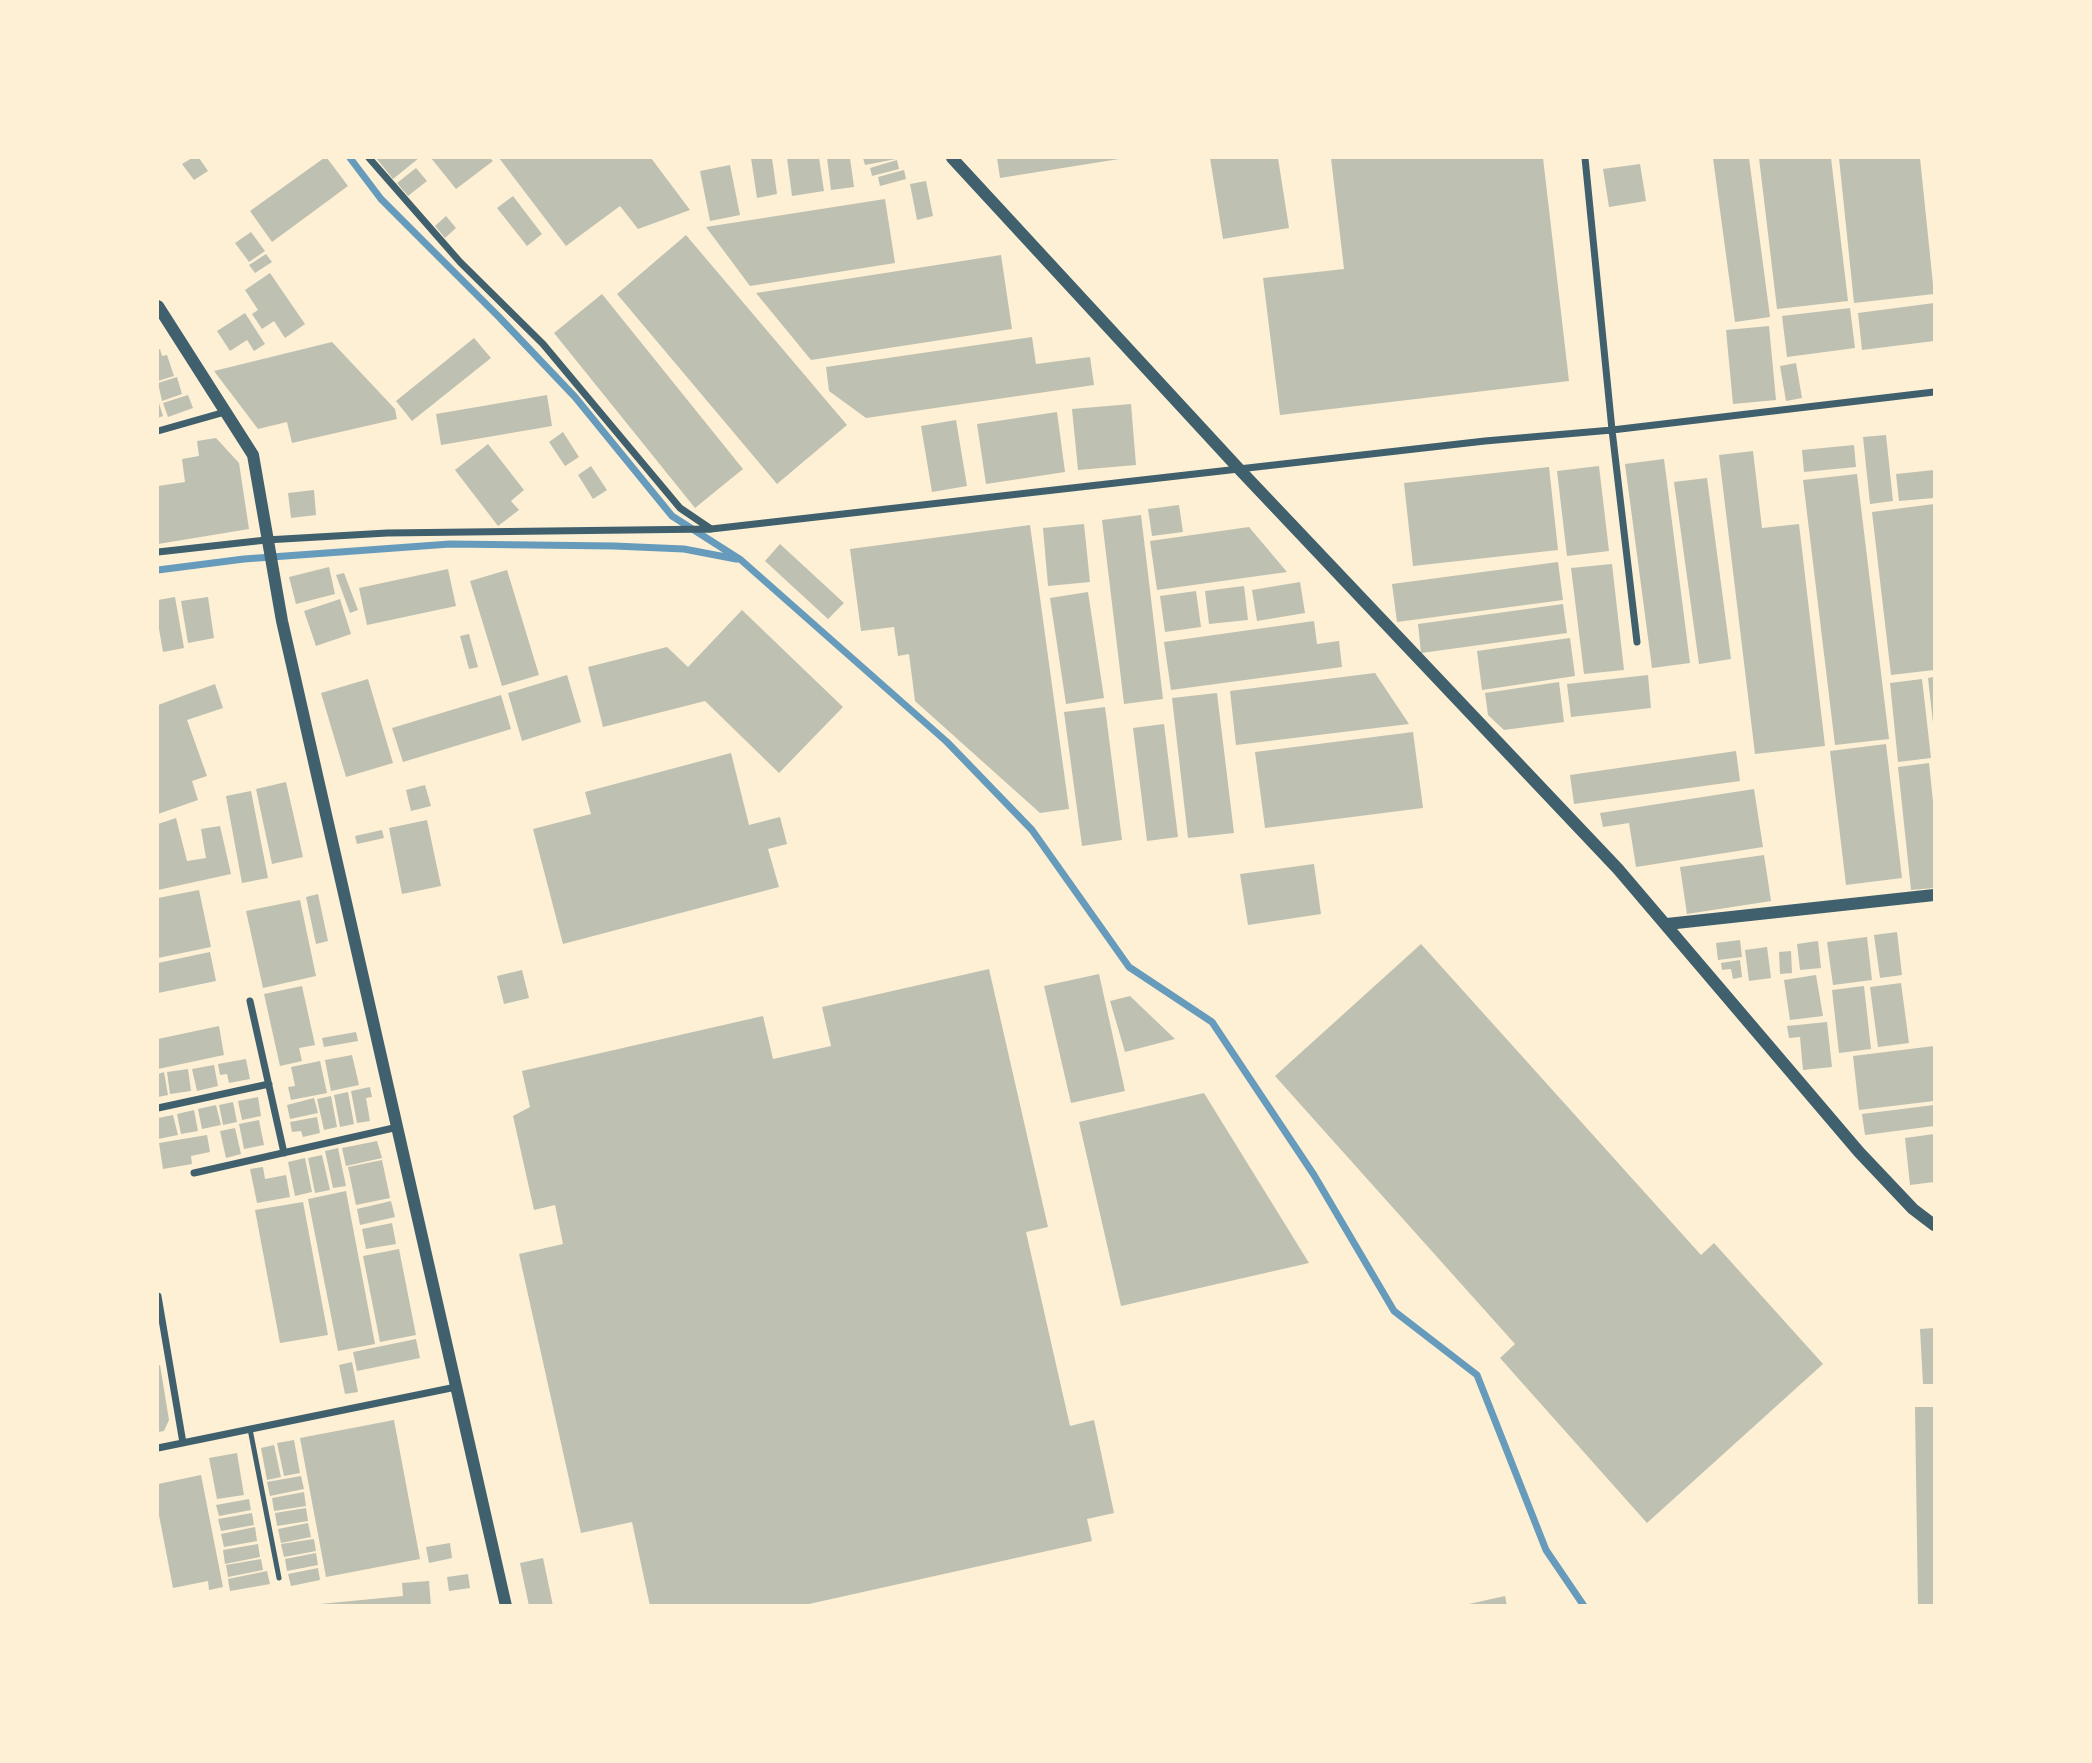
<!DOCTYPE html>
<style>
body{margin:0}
#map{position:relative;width:2092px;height:1763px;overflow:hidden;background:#fdf0d5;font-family:Roboto,sans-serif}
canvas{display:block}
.frame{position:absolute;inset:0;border:159px solid #fdf0d5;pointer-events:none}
</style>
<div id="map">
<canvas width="2092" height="1763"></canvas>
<div class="frame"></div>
</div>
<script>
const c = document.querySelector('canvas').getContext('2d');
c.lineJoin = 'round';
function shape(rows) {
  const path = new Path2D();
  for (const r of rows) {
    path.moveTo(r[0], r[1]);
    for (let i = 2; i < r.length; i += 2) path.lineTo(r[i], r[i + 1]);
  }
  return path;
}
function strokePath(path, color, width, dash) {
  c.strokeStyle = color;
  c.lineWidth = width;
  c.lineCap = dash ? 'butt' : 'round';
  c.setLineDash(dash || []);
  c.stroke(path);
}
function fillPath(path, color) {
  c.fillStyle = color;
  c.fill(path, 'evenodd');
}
strokePath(shape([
 [350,158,381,199,499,317,575,397,672,516,741,560,947,742,1032,830,1129,967,1212,1022,1314,1175,1394,1311,1477,1375,1546,1550,1584,1606],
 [158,570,244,559,450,544,614,546,684,549,736,559]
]), '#669bbc', 7);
fillPath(shape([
 [192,158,199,158,208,171,194,180,182,164],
 [324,158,327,158,348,186,272,242,250,211],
 [376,158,419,158,393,179],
 [431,158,490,158,493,161,456,189],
 [499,158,651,158,690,210,638,229,620,206,566,246],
 [751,158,772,158,777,194,757,198],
 [787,158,819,158,824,191,792,196],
 [827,158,850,158,854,187,831,190],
 [863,158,896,158,896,159,865,165],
 [997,158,1119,158,1119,159,1000,178],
 [1210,158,1278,158,1289,228,1223,239],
 [1331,158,1543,158,1569,381,1280,415,1263,278,1344,269],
 [1713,158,1749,158,1770,317,1735,322],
 [1759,158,1831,158,1848,301,1777,309],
 [1839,158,1920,158,1934,294,1854,303],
 [897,160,899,169,872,176,870,168],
 [1640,164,1646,201,1609,207,1603,169],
 [730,165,740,215,710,221,700,171],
 [416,168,427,181,408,196,397,183],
 [904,170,906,179,880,186,878,177],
 [926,181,933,216,917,220,910,184],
 [513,196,542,234,527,246,497,208],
 [885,199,895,263,750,286,706,227],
 [446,216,456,228,445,238,435,226],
 [251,232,265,251,249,262,235,243],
 [686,235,847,425,777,484,617,294],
 [266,254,272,262,255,273,249,265],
 [1001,255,1012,329,811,360,756,293],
 [270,273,305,324,285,338,274,321,262,329,252,314,258,310,245,290],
 [602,294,743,469,695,508,554,333],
 [1934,303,1934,341,1862,350,1858,313],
 [1850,308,1855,348,1787,357,1782,316],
 [245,313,265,344,254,351,247,340,230,351,217,331],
 [1769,326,1776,400,1733,404,1726,330],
 [1032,337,1036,364,1090,357,1094,385,866,418,829,391,826,367],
 [474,338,491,358,412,421,396,401],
 [332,342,395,409,397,419,292,443,287,422,258,429,214,371],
 [160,349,162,356,167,355,174,376,158,381,158,350],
 [1796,363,1802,398,1786,401,1780,366],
 [177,377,182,394,162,401,158,383],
 [188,395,193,408,168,417,163,403],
 [547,395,552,426,441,445,436,414],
 [158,400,163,416,158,418],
 [1131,404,1136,465,1078,470,1072,409],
 [1057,412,1065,472,986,484,977,424],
 [956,420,967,486,932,492,921,426],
 [563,432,579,457,565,466,549,442],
 [1886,435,1893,501,1870,504,1863,437],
 [216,438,239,463,249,529,158,544,158,486,185,482,182,459,199,456,197,441],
 [488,444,524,490,511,501,519,510,498,526,455,470],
 [1854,445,1856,467,1804,472,1802,450],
 [1753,451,1762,528,1799,524,1825,746,1755,754,1719,455],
 [1664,459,1690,663,1652,668,1625,464],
 [591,466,607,490,593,499,578,475],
 [1599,466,1609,551,1567,556,1557,471],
 [1549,467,1558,550,1413,566,1404,483],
 [1934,470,1934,498,1899,501,1896,474],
 [1857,474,1889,739,1835,745,1803,480],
 [1707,478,1731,659,1699,664,1674,482],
 [314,490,316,515,291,518,288,493],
 [1934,504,1934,670,1891,675,1872,512],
 [1179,505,1183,532,1152,536,1148,509],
 [1141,515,1163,699,1124,704,1102,520],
 [1084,524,1090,582,1048,586,1043,528],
 [1030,525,1069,809,1040,813,915,701,909,654,898,656,894,627,861,631,850,549],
 [1249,527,1287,572,1157,590,1150,541],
 [780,544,844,603,828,619,765,561],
 [1558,562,1563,600,1397,622,1392,584],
 [1612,564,1624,670,1584,674,1571,568],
 [329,567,335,594,296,604,289,577],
 [448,569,456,606,367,625,359,588],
 [507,570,539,675,502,686,470,581],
 [344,573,358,610,350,613,336,575],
 [1300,582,1305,613,1257,621,1252,590],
 [1244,586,1248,620,1209,624,1205,591],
 [1196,591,1201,627,1165,632,1160,596],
 [1088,592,1104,698,1066,704,1050,598],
 [175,597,184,648,163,652,158,623,158,600],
 [208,597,214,638,188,643,181,601],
 [340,599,351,634,316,646,304,611],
 [1563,604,1567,633,1421,653,1418,624],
 [742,610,843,707,779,773,705,701,603,727,588,667,667,647,688,667],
 [1314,621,1317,644,1339,641,1342,667,1171,690,1164,642],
 [469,634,478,667,469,669,460,636],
 [1570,638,1575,676,1482,690,1477,651],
 [1375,673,1409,724,1236,745,1230,691],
 [567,675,581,722,522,741,508,693],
 [1648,675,1651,708,1571,717,1567,684],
 [1934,677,1934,723,1933,723,1928,678],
 [368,679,393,763,346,777,321,693],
 [1922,679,1931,758,1898,762,1890,683],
 [1559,682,1564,722,1504,730,1488,715,1485,693],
 [215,684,223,708,187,720,207,776,192,781,198,800,158,814,158,705],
 [1217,693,1234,833,1188,838,1172,698],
 [501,695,511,729,403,762,392,728],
 [1105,707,1122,840,1082,846,1064,712],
 [1164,724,1178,837,1147,841,1133,728],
 [1413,732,1423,808,1265,828,1255,752],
 [1886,744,1902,878,1846,885,1830,751],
 [1736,751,1740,781,1574,804,1570,775],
 [731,753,749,825,780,817,787,844,768,849,779,887,563,944,533,829,591,814,585,792],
 [1929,763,1934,811,1934,888,1911,890,1898,767],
 [286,782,303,857,272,864,256,789],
 [425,785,431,806,411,811,406,790],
 [1754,789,1763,847,1636,867,1629,823,1603,827,1600,813],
 [251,791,268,878,242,883,226,796],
 [176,818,187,861,206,858,201,829,220,826,231,874,158,890,158,824],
 [427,820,441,886,402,894,389,828],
 [382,830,384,838,357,844,355,836],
 [1764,855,1771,901,1687,914,1680,867],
 [1314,864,1321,914,1248,925,1240,874],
 [199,890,211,947,158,958,158,898],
 [318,894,328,941,316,944,306,897],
 [300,900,316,976,263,988,246,911],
 [1897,932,1902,975,1880,978,1874,935],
 [1867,937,1872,980,1833,985,1827,942],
 [1740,940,1742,957,1718,960,1716,943],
 [1818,941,1821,968,1800,970,1797,944],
 [1421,944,1701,1255,1714,1243,1823,1364,1647,1523,1500,1358,1515,1344,1275,1076],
 [1767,947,1771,978,1749,981,1745,950],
 [1791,951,1792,973,1780,974,1779,952],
 [210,952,216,981,158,993,158,963],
 [1740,960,1742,977,1733,979,1731,969,1722,970,1721,963],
 [989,969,1048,1227,1026,1232,1070,1426,1094,1420,1114,1513,1087,1519,1092,1541,800,1606,650,1606,632,1522,581,1533,519,1254,563,1244,555,1205,534,1210,513,1116,530,1107,522,1071,763,1016,773,1059,831,1046,822,1007],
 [522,970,529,998,504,1004,497,976],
 [1099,974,1125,1091,1071,1103,1044,986],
 [1816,975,1823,1016,1790,1020,1784,980],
 [1901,983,1909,1043,1878,1047,1870,987],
 [302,986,315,1045,299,1048,302,1061,280,1066,264,994],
 [1864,986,1871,1049,1839,1053,1832,990],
 [1130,996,1175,1039,1125,1052,1110,1001],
 [1827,1022,1832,1067,1803,1070,1800,1037,1789,1038,1787,1026],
 [219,1026,224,1055,158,1069,158,1039],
 [356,1032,358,1041,324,1047,322,1038],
 [1934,1046,1934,1101,1859,1110,1853,1056],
 [352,1055,359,1085,331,1091,325,1060],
 [246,1059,250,1079,229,1083,227,1074,220,1075,218,1064],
 [320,1061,327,1093,291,1100,288,1087,295,1086,291,1067],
 [214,1065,218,1086,197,1091,192,1069],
 [188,1069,191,1091,170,1094,167,1072],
 [164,1072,168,1095,158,1097,158,1074],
 [370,1087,372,1097,366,1098,370,1121,357,1123,351,1091],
 [348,1092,354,1124,340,1127,334,1095],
 [1204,1093,1309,1263,1121,1306,1079,1122],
 [331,1096,337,1127,324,1130,317,1099],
 [258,1097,261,1116,242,1120,238,1101],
 [314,1098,318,1113,290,1119,287,1105],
 [233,1102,237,1122,223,1125,219,1105],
 [216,1105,221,1125,202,1129,198,1109],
 [1934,1105,1934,1126,1865,1135,1862,1114],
 [194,1110,198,1131,181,1134,177,1114],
 [173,1115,178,1135,158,1139,158,1118],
 [317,1117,320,1133,303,1137,301,1131,292,1132,290,1122],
 [259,1120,264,1145,244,1149,239,1124],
 [235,1128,241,1154,226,1158,220,1131],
 [1934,1134,1934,1182,1910,1185,1905,1138],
 [207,1135,210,1152,191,1156,192,1164,163,1169,159,1143],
 [377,1141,382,1158,346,1166,342,1148],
 [338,1148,346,1186,333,1188,325,1151],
 [322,1155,330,1190,315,1193,308,1158],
 [305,1158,312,1192,295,1196,288,1162],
 [382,1160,390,1198,356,1205,348,1167],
 [263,1167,265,1179,286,1175,290,1197,257,1203,250,1169],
 [346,1191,375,1344,338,1351,308,1199],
 [391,1201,395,1217,360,1225,357,1209],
 [303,1202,328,1335,280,1343,255,1210],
 [392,1223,396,1244,366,1249,362,1229],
 [399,1249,416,1335,380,1342,363,1256],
 [1934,1328,1934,1384,1923,1384,1920,1329],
 [416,1339,420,1358,357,1371,353,1352],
 [352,1362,358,1392,345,1394,339,1365],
 [160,1365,169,1420,164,1431,158,1432,158,1366],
 [1915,1407,1934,1407,1934,1606,1918,1606],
 [394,1420,420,1559,326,1577,300,1438],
 [294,1440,300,1473,284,1476,277,1443],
 [274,1445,281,1477,267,1480,261,1448],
 [237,1453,244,1495,217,1499,209,1458],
 [201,1475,223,1587,209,1590,208,1581,173,1588,158,1510,158,1484],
 [301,1476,304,1489,270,1496,267,1482],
 [304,1492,306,1506,274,1511,272,1498],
 [249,1499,251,1510,219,1516,216,1505],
 [306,1508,308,1521,277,1526,275,1513],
 [252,1513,254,1525,221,1531,218,1519],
 [308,1523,311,1537,281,1543,278,1529],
 [255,1527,257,1541,224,1547,221,1534],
 [314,1539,316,1551,284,1557,281,1544],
 [450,1543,452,1558,429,1563,426,1547],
 [258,1544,260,1557,225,1564,223,1550],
 [316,1553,318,1565,287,1571,285,1559],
 [543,1558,553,1606,529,1606,520,1563],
 [261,1559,263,1570,228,1577,226,1565],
 [318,1568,320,1580,291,1586,288,1574],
 [267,1571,270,1584,230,1591,228,1579],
 [468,1574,470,1588,449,1591,447,1577],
 [429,1581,431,1606,320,1606,320,1604,403,1596,402,1583],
 [1505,1596,1507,1606,1469,1606,1469,1604]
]), '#bec0b2');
strokePath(shape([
 [250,1429,279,1578]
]), '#3f606c', 5);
strokePath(shape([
 [369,158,460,262,543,344,680,508,711,529],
 [1585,158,1612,430,1637,642],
 [158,431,225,412],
 [158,552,266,540,387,533,711,529,1485,441,1612,430,1934,392],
 [250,1001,284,1153],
 [158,1108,269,1084],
 [194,1173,398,1127],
 [158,1296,183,1443],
 [158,1448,456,1387]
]), '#3f606c', 7);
strokePath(shape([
 [952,158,1240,470,1618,869,1859,1152,1913,1209,1934,1225],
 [158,306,253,455,282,621,506,1606],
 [1667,924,1934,895]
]), '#3f606c', 12);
</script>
